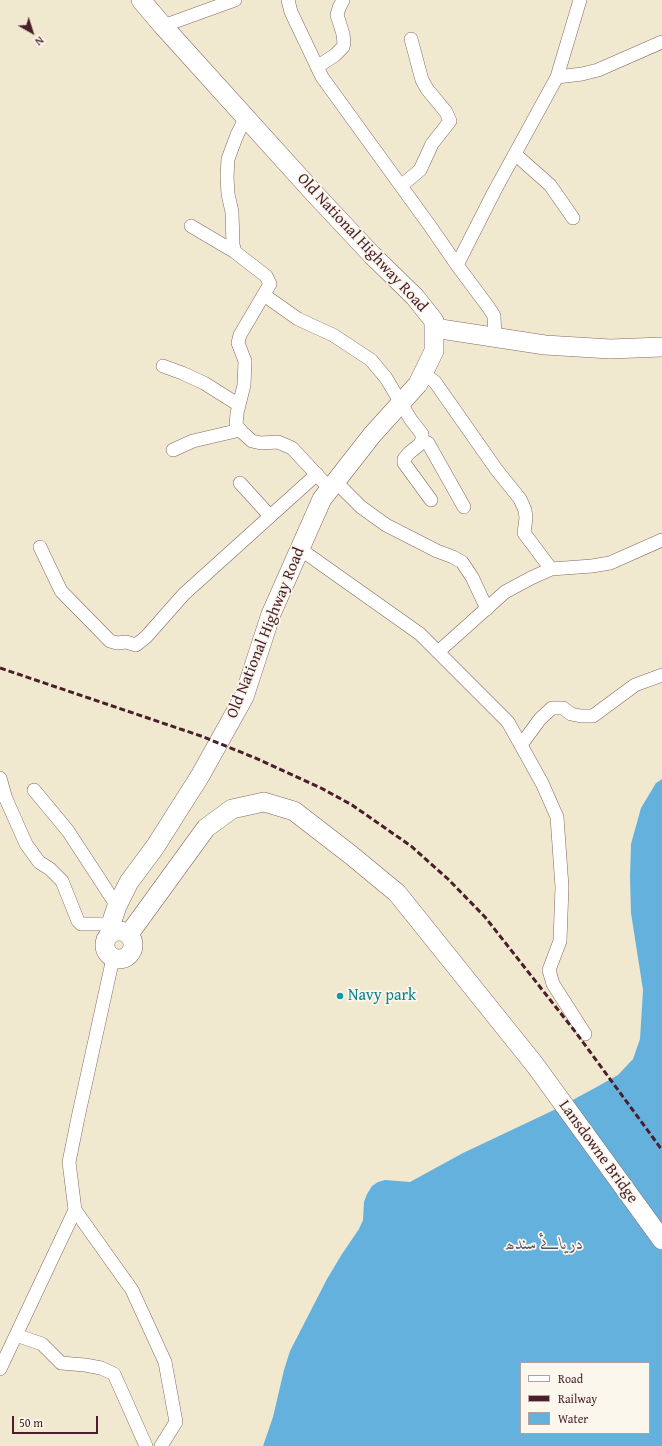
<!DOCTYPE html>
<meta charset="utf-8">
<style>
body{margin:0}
#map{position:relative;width:662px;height:1446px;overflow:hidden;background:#f1e9cf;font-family:"Gentium Book Plus",serif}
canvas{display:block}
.legend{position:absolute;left:520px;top:1362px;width:130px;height:72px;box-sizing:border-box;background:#fbf7ec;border:1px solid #b4a19f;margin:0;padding:5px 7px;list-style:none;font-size:12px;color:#4a1f2b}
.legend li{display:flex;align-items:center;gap:8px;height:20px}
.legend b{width:20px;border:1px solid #b4a19f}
.north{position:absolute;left:12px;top:12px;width:40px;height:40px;-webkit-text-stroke:3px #fbf7ec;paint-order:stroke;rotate:141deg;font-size:11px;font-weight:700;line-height:16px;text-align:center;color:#4a1f2b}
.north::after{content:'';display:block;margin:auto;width:14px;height:18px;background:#4a1f2b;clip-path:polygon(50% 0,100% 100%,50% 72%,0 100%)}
.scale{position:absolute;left:12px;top:1416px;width:86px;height:18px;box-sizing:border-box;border:2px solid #4a1f2b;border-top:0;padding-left:5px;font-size:12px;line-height:14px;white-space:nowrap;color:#4a1f2b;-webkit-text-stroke:3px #fbf7ec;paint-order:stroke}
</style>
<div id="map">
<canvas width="662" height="1446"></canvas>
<ul class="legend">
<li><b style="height:5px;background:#fff"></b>Road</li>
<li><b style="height:5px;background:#4a1f2b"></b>Railway</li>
<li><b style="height:11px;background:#65b1de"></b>Water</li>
</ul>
<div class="north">N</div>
<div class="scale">50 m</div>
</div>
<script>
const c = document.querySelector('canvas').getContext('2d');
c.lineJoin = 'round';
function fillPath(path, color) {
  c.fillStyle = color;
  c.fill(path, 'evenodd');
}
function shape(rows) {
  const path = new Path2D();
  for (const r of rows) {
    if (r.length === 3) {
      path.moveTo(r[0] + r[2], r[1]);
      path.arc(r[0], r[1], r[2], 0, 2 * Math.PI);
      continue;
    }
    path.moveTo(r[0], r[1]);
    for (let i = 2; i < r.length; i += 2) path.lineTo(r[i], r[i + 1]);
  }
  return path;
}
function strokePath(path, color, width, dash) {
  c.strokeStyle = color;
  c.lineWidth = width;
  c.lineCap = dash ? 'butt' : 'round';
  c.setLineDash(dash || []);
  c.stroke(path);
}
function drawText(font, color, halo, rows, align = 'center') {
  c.font = font + ' "Gentium Book Plus",Amiri,serif';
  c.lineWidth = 3.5;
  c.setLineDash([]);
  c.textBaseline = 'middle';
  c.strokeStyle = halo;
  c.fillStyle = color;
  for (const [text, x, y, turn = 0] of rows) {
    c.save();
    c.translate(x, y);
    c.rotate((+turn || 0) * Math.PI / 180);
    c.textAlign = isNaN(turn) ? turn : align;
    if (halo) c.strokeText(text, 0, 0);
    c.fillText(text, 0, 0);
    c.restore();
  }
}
fillPath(shape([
 [662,779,662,1446,263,1446,273,1417,284,1370,290,1351,327,1279,342,1254,359,1229,363,1220,364,1202,367,1194,372,1186,378,1182,385,1180,410,1182,463,1153,554,1110,593,1089,618,1075,633,1059,640,1039,643,990,631,913,630,877,631,844,641,808,656,783],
 [521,1363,649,1363,649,1433,521,1433]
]), '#65b1de');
const minor = shape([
 [288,0,291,12,322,77,430,226,457,265,489,308,494,316,495,337],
 [163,26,235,0],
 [317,67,335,55,343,47,344,43,343,34,337,15,339,8,343,0],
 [557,77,582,74,598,70,662,42],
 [246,117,237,135,228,159,227,177,228,194,232,212,233,245,235,252,266,276,270,284,240,335,238,343,245,361,244,385,237,413,236,425,243,433,252,441,261,443,278,442,292,448,330,489],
 [515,154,550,185,573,218],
 [401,186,420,170,432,144,450,121,446,112,427,89,422,80,411,39],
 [191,226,235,252],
 [457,265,494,192,557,77,580,0],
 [264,295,298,319,333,335,371,360,386,378,411,420,422,434,422,440,419,445,409,453,404,459,404,463,431,500],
 [163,366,182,373,204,383,239,405],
 [423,373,435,382,496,469,520,499,525,510,526,518,524,533,551,569],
 [422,440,428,443,464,507],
 [173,450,193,441,240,430],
 [336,482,361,507,386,525,437,551,453,557,462,562,472,577,487,609],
 [240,483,270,516],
 [40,547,61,591,110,641,117,643,126,642,136,645,146,637,184,594,317,474],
 [300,549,420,634,508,722,542,783,557,817,562,887,560,941,549,970,553,984,585,1034],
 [438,652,505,592,531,578,551,569,592,566,610,563,662,540],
 [521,745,540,719,552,708,563,708,571,714,581,716,593,716,635,685,662,675],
 [0,778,6,799,26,844,39,862,50,869,62,881,78,921,81,924,111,924],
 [34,790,68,831,117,906],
 [113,958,79,1113,69,1162,75,1210,132,1290,165,1362,176,1422,161,1446],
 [16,1335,42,1344,61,1363,85,1365,101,1368,114,1374,146,1446],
 [0,1369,75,1210]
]);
const secondary = shape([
 [434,328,545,345,610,349,662,347],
 [119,945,14],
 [112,932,111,924,117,906,129,882,155,847,200,776,244,697,271,614,322,499,372,435,418,384,434,351,434,321,415,297,372,255,313,192,163,26,141,0],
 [129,934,206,828,232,809,264,802,294,811,351,855,397,893,535,1065,662,1240]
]);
strokePath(minor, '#846664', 14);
strokePath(secondary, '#846664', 20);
strokePath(minor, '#fff', 13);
strokePath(secondary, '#fff', 19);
strokePath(shape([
 [0,668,201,736,253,757,321,788,352,805,411,846,448,879,485,917,577,1034,662,1150]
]), '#4a1f2b', 3, [6, 3]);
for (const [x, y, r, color] of [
 [340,996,4,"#0f9aa8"]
]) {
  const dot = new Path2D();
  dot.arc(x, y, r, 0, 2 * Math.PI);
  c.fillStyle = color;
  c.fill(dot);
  strokePath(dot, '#fbf7ec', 1.5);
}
drawText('16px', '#4a1f2b', '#fbf7ec', [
 ["Old National Highway Road",362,243,47],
 ["Old National Highway Road",266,633,-68],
 ["Lansdowne Bridge",598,1152,54]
]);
drawText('16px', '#0d838f', '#fbf7ec', [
 ["Navy park",348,996]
], 'left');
drawText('italic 17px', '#53526a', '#fbf7ec', [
 ["دریائے سندھ",544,1245]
]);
</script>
